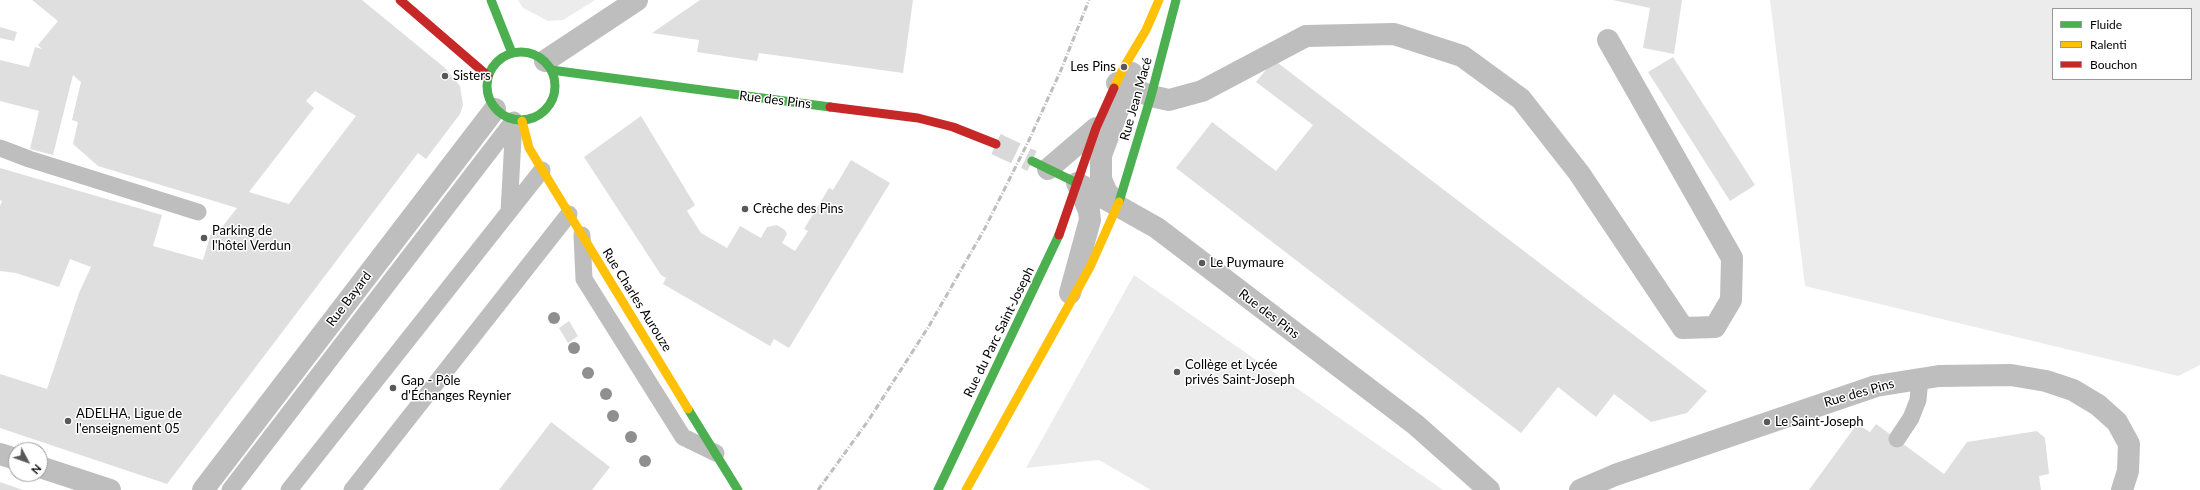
<!DOCTYPE html>
<meta charset="utf-8">
<style>
body{margin:0}
#map{position:relative;width:2200px;height:490px;overflow:hidden;background:#fff;font-family:Lato,sans-serif}
canvas{display:block}
.legend{position:absolute;left:2052px;top:8px;width:140px;height:72px;box-sizing:border-box;background:#fff;border:1px solid #999;margin:0;padding:5px 7px;list-style:none;font-size:12px;color:#000}
.legend li{display:flex;align-items:center;gap:8px;height:20px}
.legend b{width:20px;border:1px solid #999}
.north{position:absolute;left:8px;top:442px;width:40px;height:40px;box-sizing:border-box;background:#fff;border:1px solid #999;border-radius:50%;rotate:131deg;font-size:11px;font-weight:700;line-height:16px;text-align:center;color:#000}
.north::after{content:'';display:block;margin:auto;width:14px;height:18px;background:#595959;clip-path:polygon(50% 0,100% 100%,50% 72%,0 100%)}
</style>
<div id="map">
<canvas width="2200" height="490"></canvas>
<ul class="legend">
<li><b style="height:5px;background:#4caf50"></b>Fluide</li>
<li><b style="height:5px;background:#ffc107"></b>Ralenti</li>
<li><b style="height:5px;background:#c62828"></b>Bouchon</li>
</ul>
<div class="north">N</div>
</div>
<script>
const c = document.querySelector('canvas').getContext('2d');
c.lineJoin = 'round';
function fillPath(path, color) {
  c.fillStyle = color;
  c.fill(path, 'evenodd');
}
function shape(rows) {
  const path = new Path2D();
  for (const r of rows) {
    if (r.length === 3) {
      path.moveTo(r[0] + r[2], r[1]);
      path.arc(r[0], r[1], r[2], 0, 2 * Math.PI);
      continue;
    }
    path.moveTo(r[0], r[1]);
    for (let i = 2; i < r.length; i += 2) path.lineTo(r[i], r[i + 1]);
  }
  return path;
}
function strokePath(path, color, width, dash) {
  c.strokeStyle = color;
  c.lineWidth = width;
  c.lineCap = dash ? 'butt' : 'round';
  c.setLineDash(dash || []);
  c.stroke(path);
}
function drawText(font, color, halo, rows, align = 'center') {
  c.font = font + ' Lato,sans-serif';
  c.lineWidth = 3;
  c.setLineDash([]);
  c.textBaseline = 'middle';
  c.strokeStyle = halo;
  c.fillStyle = color;
  for (const [text, x, y, turn = 0] of rows) {
    c.save();
    c.translate(x, y);
    c.rotate((+turn || 0) * Math.PI / 180);
    c.textAlign = isNaN(turn) ? turn : align;
    if (halo) c.strokeText(text, 0, 0);
    c.fillText(text, 0, 0);
    c.restore();
  }
}
fillPath(shape([
 [518,0,595,0,563,20,548,21,523,8],
 [1770,0,2200,0,2200,365,2178,376,1805,286],
 [2053,9,2191,9,2191,79,2053,79],
 [1134,275,1443,490,1151,490,1099,460,1026,468]
]), '#ececec');
fillPath(shape([
 [32,0,362,0,445,68,460,86,463,105,460,114,426,159,418,153,167,484,0,428,0,374,47,389,79,293,91,267,70,259,59,287,16,273,0,271,0,206,2,201,0,200,0,168,162,215,153,246,203,260,212,230,218,232,237,208,98,166,73,144,78,122,72,120,81,82,73,75,53,155,30,149,39,111,0,101,0,60,29,67,35,47,42,49,38,45,58,21],
 [315,91,356,116,289,204,249,192,314,108,306,101],
 [700,0,913,0,903,73,759,53,757,61,697,52,699,40,652,33],
 [1613,0,1682,0,1674,54,1643,48,1650,8],
 [0,27,17,32,14,41,0,38],
 [1673,57,1755,185,1730,201,1648,72],
 [1274,60,1707,391,1687,413,1651,422,1614,394,1596,417,1558,387,1521,433,1176,168,1212,122,1276,171,1313,125,1256,82],
 [641,116,695,205,687,211,701,233,727,248,740,226,761,238,767,227,777,225,785,230,787,234,782,243,795,251,808,231,804,229,829,188,833,190,851,160,890,183,789,348,774,339,770,346,663,284,666,278,661,275,584,157],
 [569,321,578,336,568,343,559,328],
 [551,422,610,467,592,490,499,490],
 [1857,424,1870,432,1876,424,1944,474,1967,442,2037,431,2045,438,2049,474,2039,476,2041,490,1809,490],
 [0,482,23,490,0,490]
]), '#dfdfdf');
strokePath(shape([
 [996,144,1032,161]
]), '#d9d9d9', 22, [22, 11]);
strokePath(shape([
 [0,148,29,159,198,212],
 [509,212,514,120],
 [582,235,584,279,683,437,716,453],
 [1897,439,1911,418,1918,400,1920,379],
 [230,490,514,120],
 [289,490,542,170],
 [352,490,569,214]
]), '#bebebe', 17);
strokePath(shape([
 [545,61,637,0],
 [1117,83,1151,96,1169,100,1202,91,1306,36,1394,34,1462,56,1521,99,1579,173,1683,328,1715,327,1731,300,1732,258,1608,40],
 [1048,169,1096,128],
 [1077,183,1157,228,1416,425,1489,490],
 [1117,204,1106,191,1101,179,1101,155,1132,73],
 [1070,293,1090,220,1089,211,1077,183],
 [0,454,16,459],
 [40,467,110,490],
 [203,490,495,109],
 [1580,490,1615,475,1876,386,1939,376,2011,375,2046,381,2073,390,2098,405,2117,422,2129,444,2128,471,2122,490]
]), '#bebebe', 22);
strokePath(shape([
 [491,0,512,53],
 [521,86,34],
 [551,70,830,107],
 [1032,161,1077,183],
 [1119,202,1151,96,1176,0],
 [688,409,738,490],
 [938,490,1059,235]
]), '#4caf50', 9);
strokePath(shape([
 [1114,88,1124,67,1146,30,1159,0],
 [522,121,529,148,688,409],
 [966,490,1090,267,1119,202]
]), '#ffc107', 9);
strokePath(shape([
 [400,0,488,76],
 [830,107,918,118,953,127,996,144],
 [1059,235,1096,128,1114,88]
]), '#c62828', 9);
strokePath(shape([
 [818,490,868,421,929,326,985,228,1030,138,1061,70,1089,0]
]), '#bebebe', 3, [6, 2, 1, 2]);
c.fillStyle = '#8f8f8f';
for (const [x, y] of [
 [554,318],
 [574,348],
 [588,373],
 [606,394],
 [613,416],
 [631,437],
 [645,461]
]) {
  c.beginPath();
  c.arc(x, y, 6, 0, 2 * Math.PI);
  c.fill();
}
for (const [x, y, r, color] of [
 [1124,67,4,"#595959"],
 [445,76,4,"#595959"],
 [745,209,4,"#595959"],
 [204,238,4,"#595959"],
 [1202,263,4,"#595959"],
 [1177,372,4,"#595959"],
 [393,388,4,"#595959"],
 [68,421,4,"#595959"],
 [1767,422,4,"#595959"]
]) {
  const dot = new Path2D();
  dot.arc(x, y, r, 0, 2 * Math.PI);
  c.fillStyle = color;
  c.fill(dot);
  strokePath(dot, '#fff', 1.5);
}
drawText('13px', '#000', '#fff', [
 ["Les Pins",1116,67,"right"],
 ["Sisters",453,76],
 ["Crèche des Pins",753,209],
 ["Parking de",212,231],
 ["l'hôtel Verdun",212,246],
 ["Le Puymaure",1210,263],
 ["Collège et Lycée",1185,365],
 ["privés Saint-Joseph",1185,380],
 ["Gap - Pôle",401,381],
 ["d'Échanges Reynier",401,396],
 ["ADELHA, Ligue de",76,414],
 ["l'enseignement 05",76,429],
 ["Le Saint-Joseph",1775,422]
], 'left');
drawText('13px', '#000', '#fff', [
 ["Rue Jean Macé",1136,99,-74],
 ["Rue des Pins",775,100,7],
 ["Rue Bayard",349,299,-53],
 ["Rue Charles Aurouze",637,300,58],
 ["Rue des Pins",1269,314,37],
 ["Rue du Parc Saint-Joseph",999,332,-64],
 ["Rue des Pins",1859,393,-16]
]);
</script>
